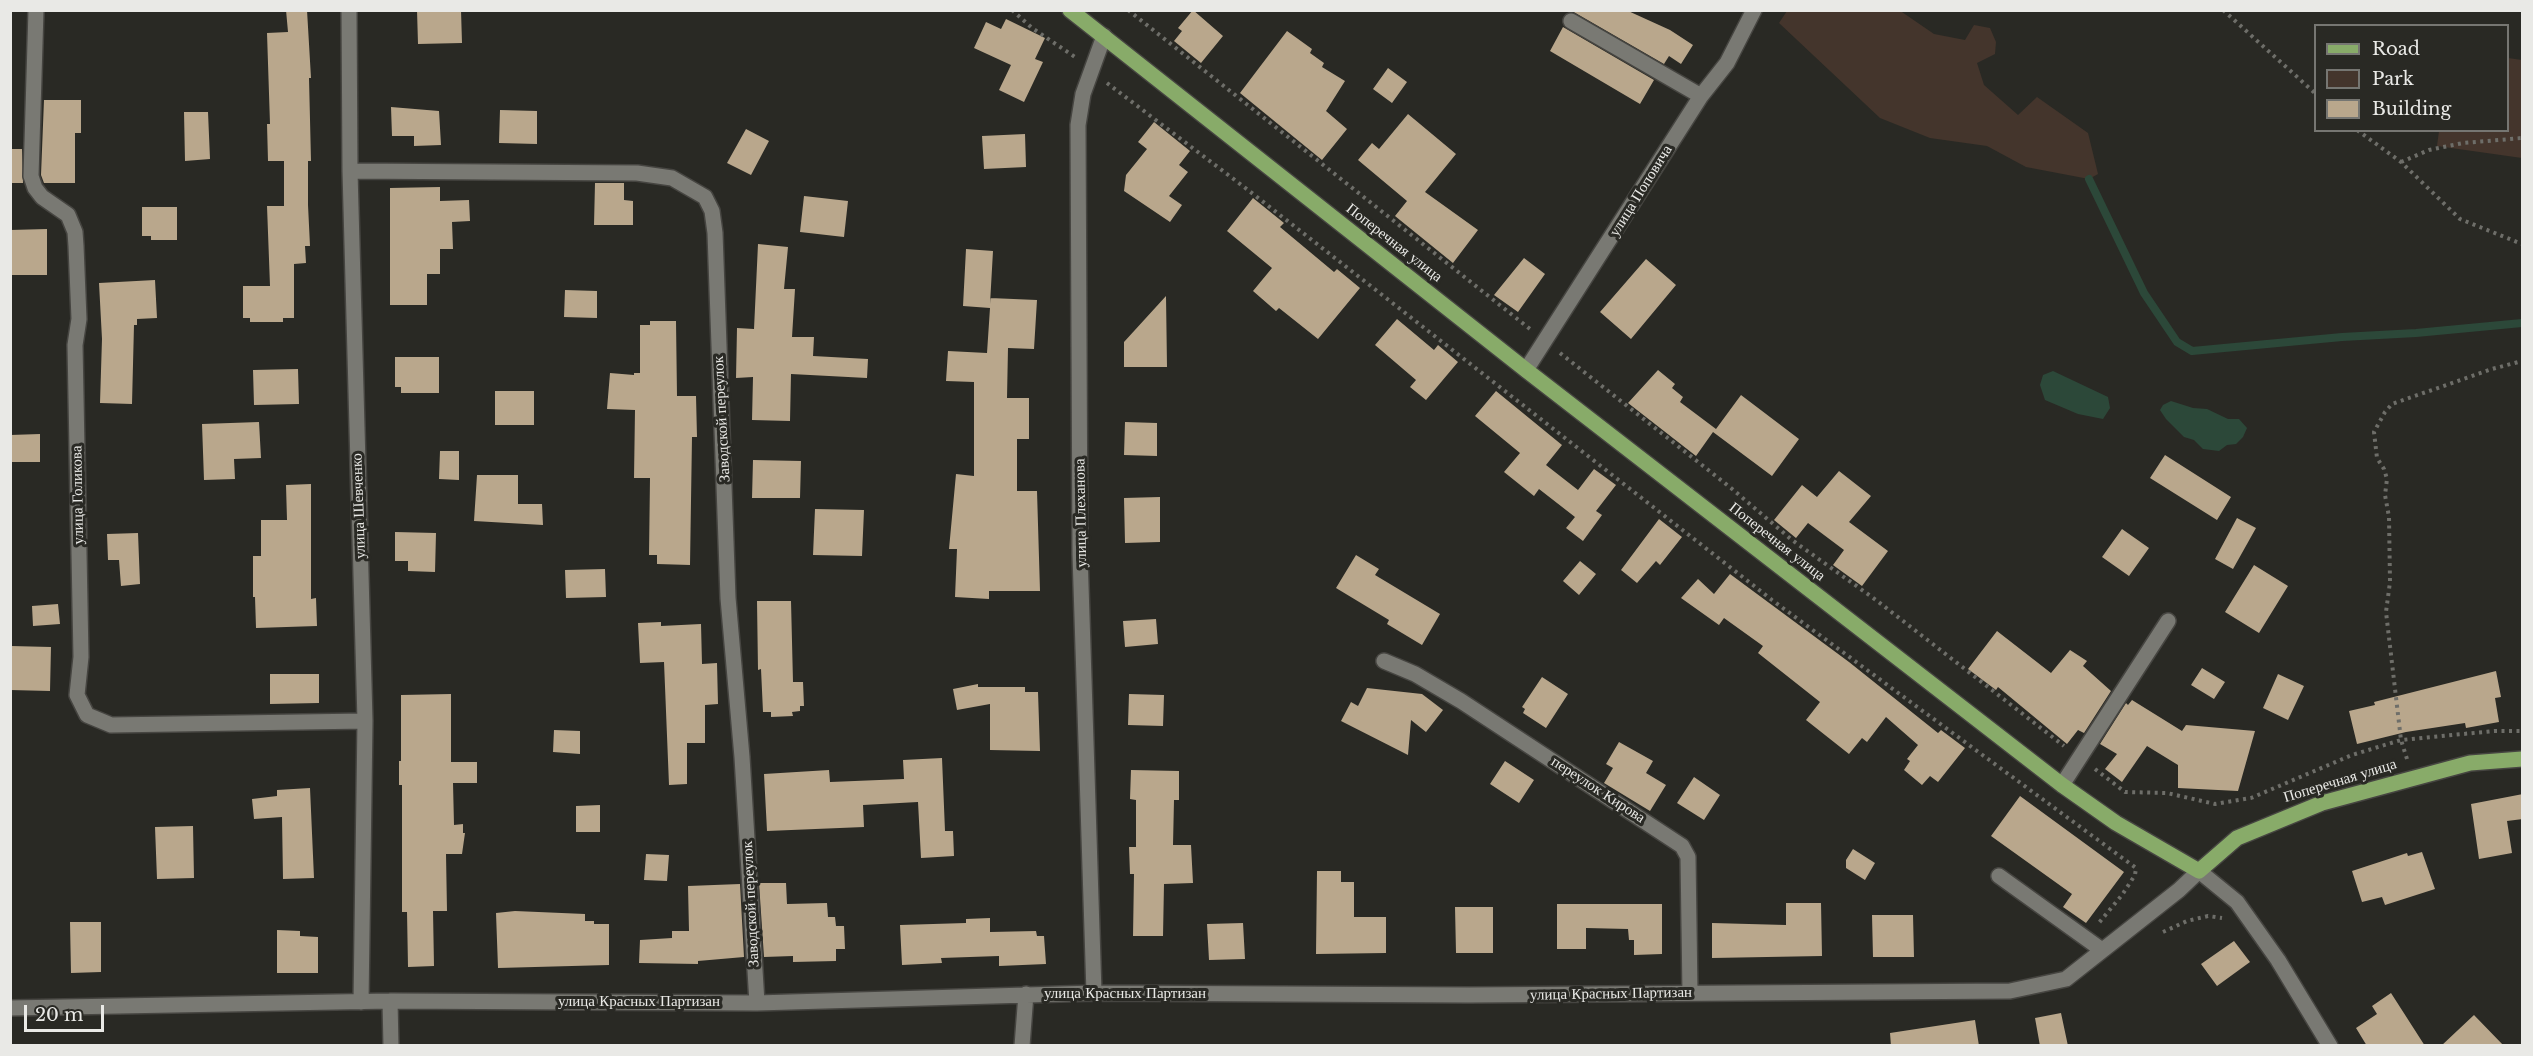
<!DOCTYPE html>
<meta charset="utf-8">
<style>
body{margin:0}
#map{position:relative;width:2533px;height:1056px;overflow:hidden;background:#292924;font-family:"Libre Baskerville",serif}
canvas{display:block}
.frame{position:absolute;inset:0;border:12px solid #e9e9e6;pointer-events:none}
.legend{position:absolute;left:2314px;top:24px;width:195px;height:108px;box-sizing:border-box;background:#292924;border:2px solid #767672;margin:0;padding:8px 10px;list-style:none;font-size:18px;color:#e9e9e6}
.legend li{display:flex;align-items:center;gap:12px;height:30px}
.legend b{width:30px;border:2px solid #767672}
.scale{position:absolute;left:24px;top:1005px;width:80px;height:27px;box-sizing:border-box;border:3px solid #e9e9e6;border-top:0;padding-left:8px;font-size:18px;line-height:21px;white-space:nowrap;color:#e9e9e6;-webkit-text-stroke:4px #292924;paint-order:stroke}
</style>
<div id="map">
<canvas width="2533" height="1056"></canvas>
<div class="frame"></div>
<ul class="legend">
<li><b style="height:8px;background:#88ab69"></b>Road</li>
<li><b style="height:16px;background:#44352c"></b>Park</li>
<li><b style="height:16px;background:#b9a78c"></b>Building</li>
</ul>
<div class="scale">20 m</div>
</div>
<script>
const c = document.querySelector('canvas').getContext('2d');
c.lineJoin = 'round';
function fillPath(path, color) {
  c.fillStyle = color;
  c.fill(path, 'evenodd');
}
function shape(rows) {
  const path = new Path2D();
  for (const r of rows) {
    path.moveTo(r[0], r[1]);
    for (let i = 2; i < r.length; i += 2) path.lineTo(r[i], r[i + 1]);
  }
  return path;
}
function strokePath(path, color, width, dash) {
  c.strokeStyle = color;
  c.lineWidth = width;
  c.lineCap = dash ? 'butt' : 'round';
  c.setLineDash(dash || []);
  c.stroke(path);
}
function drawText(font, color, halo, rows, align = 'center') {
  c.font = font + ' "Libre Baskerville",serif';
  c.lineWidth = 6;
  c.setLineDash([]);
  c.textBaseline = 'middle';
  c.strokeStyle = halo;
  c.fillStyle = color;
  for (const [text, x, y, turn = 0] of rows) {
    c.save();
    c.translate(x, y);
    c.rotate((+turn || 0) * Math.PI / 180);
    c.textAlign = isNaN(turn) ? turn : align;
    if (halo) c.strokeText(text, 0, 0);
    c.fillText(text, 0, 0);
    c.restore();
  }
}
fillPath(shape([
 [1899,10,1934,34,1965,40,1974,25,1990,28,1996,42,1995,54,1977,63,1984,85,2018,115,2037,97,2088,133,2098,174,2089,179,2026,167,1987,146,1930,138,1880,118,1779,23,1787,11],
 [2508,58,2522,60,2522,158,2437,146,2439,131,2508,130]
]), '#44352c');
fillPath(shape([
 [2053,371,2108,397,2110,408,2103,419,2078,414,2045,400,2040,385,2043,375],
 [2171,401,2193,408,2207,409,2228,419,2239,419,2247,428,2243,437,2236,444,2227,445,2219,451,2203,449,2194,440,2184,437,2166,419,2160,410,2163,405]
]), '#2c4839');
strokePath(shape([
 [2089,179,2144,293,2177,342,2192,351,2342,337,2416,333,2522,323]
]), '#2c4839', 8);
fillPath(shape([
 [286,10,307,10,311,78,309,78,311,161,308,161,308,205,310,246,305,246,306,263,294,264,294,318,283,318,283,322,250,322,250,318,243,318,243,286,270,286,267,206,284,206,284,161,268,161,267,124,270,124,267,33,288,32],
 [417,10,461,10,462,43,418,44],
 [1193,10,1223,36,1201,63,1174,41,1182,31,1178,28],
 [1626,10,1670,30,1693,45,1681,64,1669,56,1664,64,1572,11],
 [1006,19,1045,38,1035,59,1043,62,1024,102,999,90,1011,65,974,48,986,22,1001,29],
 [1563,27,1654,80,1640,104,1550,51],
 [1287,31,1312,49,1310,53,1324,63,1322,67,1345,81,1326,111,1347,129,1322,160,1240,93],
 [1388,68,1407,82,1392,103,1373,89],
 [44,100,81,100,81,133,75,133,75,183,44,183,41,175],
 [391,107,439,111,441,145,414,146,414,136,392,136],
 [500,110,537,111,537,144,499,143],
 [184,112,208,112,210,159,185,161],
 [1408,114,1456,154,1425,192,1478,230,1453,263,1395,216,1407,201,1358,160,1372,143,1379,149],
 [1154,122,1190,151,1179,165,1188,172,1169,196,1182,205,1170,222,1124,191,1126,175,1147,149,1138,142],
 [746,129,769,141,751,175,727,163],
 [1025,134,1026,167,984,169,982,136],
 [10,149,22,149,23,183,10,183],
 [595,183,624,183,624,200,633,201,633,225,594,225],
 [440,187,440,201,469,200,470,221,452,222,453,249,440,249,440,274,427,274,427,305,390,305,390,188],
 [804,196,848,201,844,237,800,232],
 [1253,198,1284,223,1280,227,1334,272,1337,269,1360,288,1318,339,1279,308,1276,311,1253,291,1272,268,1227,231],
 [142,207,177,207,177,240,151,240,151,236,142,236],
 [47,229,47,275,10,275,10,230],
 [758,244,788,247,784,289,795,289,792,337,814,337,813,356,868,359,867,378,791,374,790,421,752,420,753,377,736,378,737,328,754,329],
 [966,249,993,251,990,304,990,298,1037,300,1034,349,1008,348,1007,398,1029,398,1029,439,1017,439,1017,491,1037,491,1040,591,989,591,989,599,955,597,957,549,949,549,956,474,974,476,974,382,946,381,948,351,987,353,990,308,963,306],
 [1524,258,1545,274,1518,312,1494,295],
 [1646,259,1676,285,1631,339,1600,312],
 [155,280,157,318,137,319,137,325,134,325,132,404,100,403,102,339,99,283],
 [565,290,597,291,597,318,564,317],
 [1166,296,1167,367,1124,367,1124,342],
 [1397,319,1434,350,1438,345,1458,362,1426,400,1410,387,1416,380,1375,345],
 [650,321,676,321,677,396,696,396,697,437,692,437,690,565,657,564,657,555,649,555,650,478,634,478,635,410,607,409,610,373,634,375,634,373,640,373,640,325,650,325],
 [395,357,439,357,439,393,401,393,401,387,395,387],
 [298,369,299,404,254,405,253,370],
 [1658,370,1675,384,1672,388,1683,397,1680,402,1716,429,1741,395,1799,439,1772,476,1713,432,1696,456,1628,403],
 [495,391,534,391,534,425,495,425],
 [1496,391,1562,445,1546,465,1578,490,1594,469,1616,485,1596,511,1602,515,1583,541,1566,528,1575,517,1539,489,1534,496,1504,472,1520,453,1475,416],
 [259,422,261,458,234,459,235,479,204,480,202,424],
 [1125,422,1157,423,1157,456,1124,455],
 [40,434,40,462,10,462,10,435],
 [440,451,459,451,459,480,439,479],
 [2165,455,2231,497,2217,520,2150,478],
 [753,460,801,461,800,498,752,498],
 [1839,471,1871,496,1849,522,1888,551,1862,586,1833,565,1844,550,1808,523,1796,538,1774,520,1802,485,1817,497],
 [477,475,518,475,518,504,542,504,543,525,474,521],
 [311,484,311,599,316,598,317,626,256,628,255,597,253,597,253,556,261,556,261,520,287,520,286,485],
 [1160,497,1160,542,1125,543,1124,498],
 [815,509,864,510,862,556,813,555],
 [2237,518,2256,528,2233,569,2215,559],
 [1659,519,1682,537,1660,565,1656,561,1637,583,1621,570],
 [2122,529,2149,548,2129,576,2102,557],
 [395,532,436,533,435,572,408,571,408,561,395,561],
 [138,533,140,584,121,586,119,560,108,560,107,534],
 [1356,555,1379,569,1375,575,1440,614,1422,645,1387,624,1389,620,1336,588],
 [1580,561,1596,574,1579,595,1563,581],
 [2254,565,2288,586,2259,633,2225,612],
 [605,569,606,597,566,598,565,570],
 [1730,574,1849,662,1938,733,1941,730,1965,748,1938,782,1930,776,1922,785,1904,770,1910,761,1907,759,1918,745,1886,717,1867,742,1862,738,1849,754,1806,720,1820,702,1758,653,1763,646,1724,618,1719,625,1681,598,1698,579,1714,594],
 [757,601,791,601,793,682,803,682,804,706,800,706,800,711,792,712,793,716,771,717,771,712,763,712,761,669,758,670],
 [58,604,60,624,33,626,32,606],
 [1156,619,1158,644,1125,647,1123,621],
 [661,622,661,626,701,624,702,664,717,663,718,704,705,705,705,743,687,743,687,784,669,785,664,662,640,663,638,623],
 [1997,631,2051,673,2070,650,2087,661,2083,666,2111,691,2084,733,2078,730,2067,744,1998,687,1996,690,1968,669],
 [11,646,51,647,50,691,10,690],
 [2202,668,2225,682,2214,699,2191,685],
 [2496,671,2501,697,2495,698,2499,722,2466,728,2465,723,2406,732,2357,744,2349,711,2375,705,2374,702],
 [270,674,319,674,319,703,270,704],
 [2278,674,2304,686,2288,720,2263,708],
 [1542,677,1568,694,1546,728,1523,713,1525,709,1522,707],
 [978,684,978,687,1025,687,1025,692,1038,692,1040,751,990,750,990,704,957,710,953,689],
 [1367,688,1422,694,1443,710,1426,732,1411,720,1408,755,1341,721,1351,702,1358,706],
 [451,694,451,762,477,762,477,783,453,783,454,825,463,824,463,833,465,833,462,854,446,854,447,911,433,911,434,966,408,967,407,912,402,912,402,785,399,785,399,761,401,761,401,695],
 [1129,694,1164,695,1163,726,1128,725],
 [2132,700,2182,731,2186,725,2255,731,2238,791,2178,788,2178,765,2147,746,2122,782,2105,769,2117,754,2100,744,2126,703,2128,705],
 [554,730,580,731,580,754,553,752],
 [1619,742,1653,761,1646,773,1666,785,1650,811,1604,783,1613,768,1606,764],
 [942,758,945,831,953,831,954,856,921,858,918,802,863,805,864,827,767,831,764,774,829,770,830,782,904,779,903,760],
 [1505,761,1534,780,1519,803,1490,784],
 [1131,770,1179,771,1179,800,1174,800,1173,845,1191,845,1193,883,1164,884,1163,936,1133,936,1134,874,1130,874,1129,847,1136,847,1136,800,1130,799],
 [1694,777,1720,795,1704,820,1677,803],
 [310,788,314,878,283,879,282,817,254,819,252,799,277,796,277,790],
 [2523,794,2523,819,2507,821,2512,853,2479,859,2471,804],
 [2020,796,2124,872,2086,923,2063,907,2072,894,1991,836],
 [600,805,600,832,576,832,576,806],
 [193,826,194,878,157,879,155,827],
 [1853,849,1875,863,1865,880,1846,868,1846,860],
 [2422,852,2435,889,2385,905,2382,897,2362,902,2352,871,2407,853,2408,856],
 [646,854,669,855,667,881,644,880],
 [1317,871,1341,871,1341,882,1354,882,1354,917,1386,917,1386,953,1316,954],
 [759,883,786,883,787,904,827,903,828,917,835,917,836,926,844,926,845,949,836,949,836,961,793,962,793,956,764,957],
 [740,884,744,957,698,961,698,964,639,963,640,940,672,938,672,931,689,931,688,886],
 [1786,903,1821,903,1822,956,1712,958,1712,923,1786,925],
 [1557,904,1662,904,1662,954,1634,955,1634,940,1629,940,1628,929,1586,928,1586,949,1557,949],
 [1455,907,1493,907,1493,953,1456,953],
 [515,911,585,914,585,921,594,921,594,924,609,924,609,965,498,968,496,913],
 [1872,915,1913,915,1914,957,1873,957],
 [990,918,990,932,1036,931,1037,936,1044,936,1046,964,999,966,999,956,941,958,942,963,902,965,900,925,966,923,966,919],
 [70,922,101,922,101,972,71,973],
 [1243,923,1245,959,1209,960,1207,924],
 [277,930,300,931,300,936,318,937,318,973,277,973],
 [2234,941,2250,962,2217,986,2201,964],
 [2391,993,2425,1046,2367,1046,2356,1028,2377,1014,2372,1006],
 [2061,1013,2068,1046,2040,1046,2035,1018],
 [2474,1015,2504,1046,2441,1046],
 [1975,1020,1979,1046,1891,1046,1890,1033]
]), '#b9a78c');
const minor = shape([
 [36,10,31,176,35,188,42,197,68,215,75,232,76,246,79,319,75,345,81,657,77,695,87,715,111,725,365,721],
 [349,10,350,171,365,721,361,1002],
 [1571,21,1701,96],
 [350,171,637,173,672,178,705,197,712,211,715,233,728,598,742,757,757,1003],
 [1526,370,1701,96,1727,63,1754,10],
 [1384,661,1415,674,1461,701,1682,846,1688,857,1690,993],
 [2062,785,2168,621],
 [1999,876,2102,950],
 [1094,993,1080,554,1078,125,1083,94,1104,36],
 [390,1001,391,1046],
 [10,1008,390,1001,757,1003,1094,993,1469,995,2010,991,2066,979,2179,890,2199,871,2237,902,2278,960,2330,1046],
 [1022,1046,1026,994]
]);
const major = shape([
 [1070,10,1526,370,2062,785,2116,823,2199,871,2237,838,2322,803,2470,763,2522,759]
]);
strokePath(minor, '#464541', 18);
strokePath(major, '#464541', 18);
strokePath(shape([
 [1012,10,1032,28,1075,57],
 [1128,10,1530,329],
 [2223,10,2316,94],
 [1107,83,1248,190,1772,600,2136,868,2135,875,2122,895,2098,924],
 [2357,130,2401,162,2460,219,2522,244],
 [2401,162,2429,150,2463,143,2522,138],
 [1560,353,1731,488,1792,540,1876,600,2064,746],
 [2407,759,2401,740,2386,612,2390,582,2389,517,2385,495,2387,479,2384,469,2377,458,2374,432,2385,412,2392,404,2492,369,2522,361],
 [2095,769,2125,792,2167,793,2215,804,2251,798,2352,755,2401,740,2494,731,2522,731],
 [2163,932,2187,921,2208,916,2222,918]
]), '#6e6e69', 4, [3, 4.5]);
strokePath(minor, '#797973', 15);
strokePath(major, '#88ab69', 15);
drawText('15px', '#e9e9e6', '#292924', [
 ["улица Поповича",1641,191,-58],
 ["Поперечная улица",1394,243,38],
 ["Заводской переулок",722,419,-93],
 ["улица Голикова",78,495,-91],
 ["улица Шевченко",359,506,-92],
 ["улица Плеханова",1081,513,-91],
 ["Поперечная улица",1777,542,38],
 ["Поперечная улица",2340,781,-17],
 ["переулок Кирова",1598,790,33],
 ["Заводской переулок",751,904,-93],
 ["улица Красных Партизан",1125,994],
 ["улица Красных Партизан",1611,994,-1],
 ["улица Красных Партизан",639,1002]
]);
</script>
